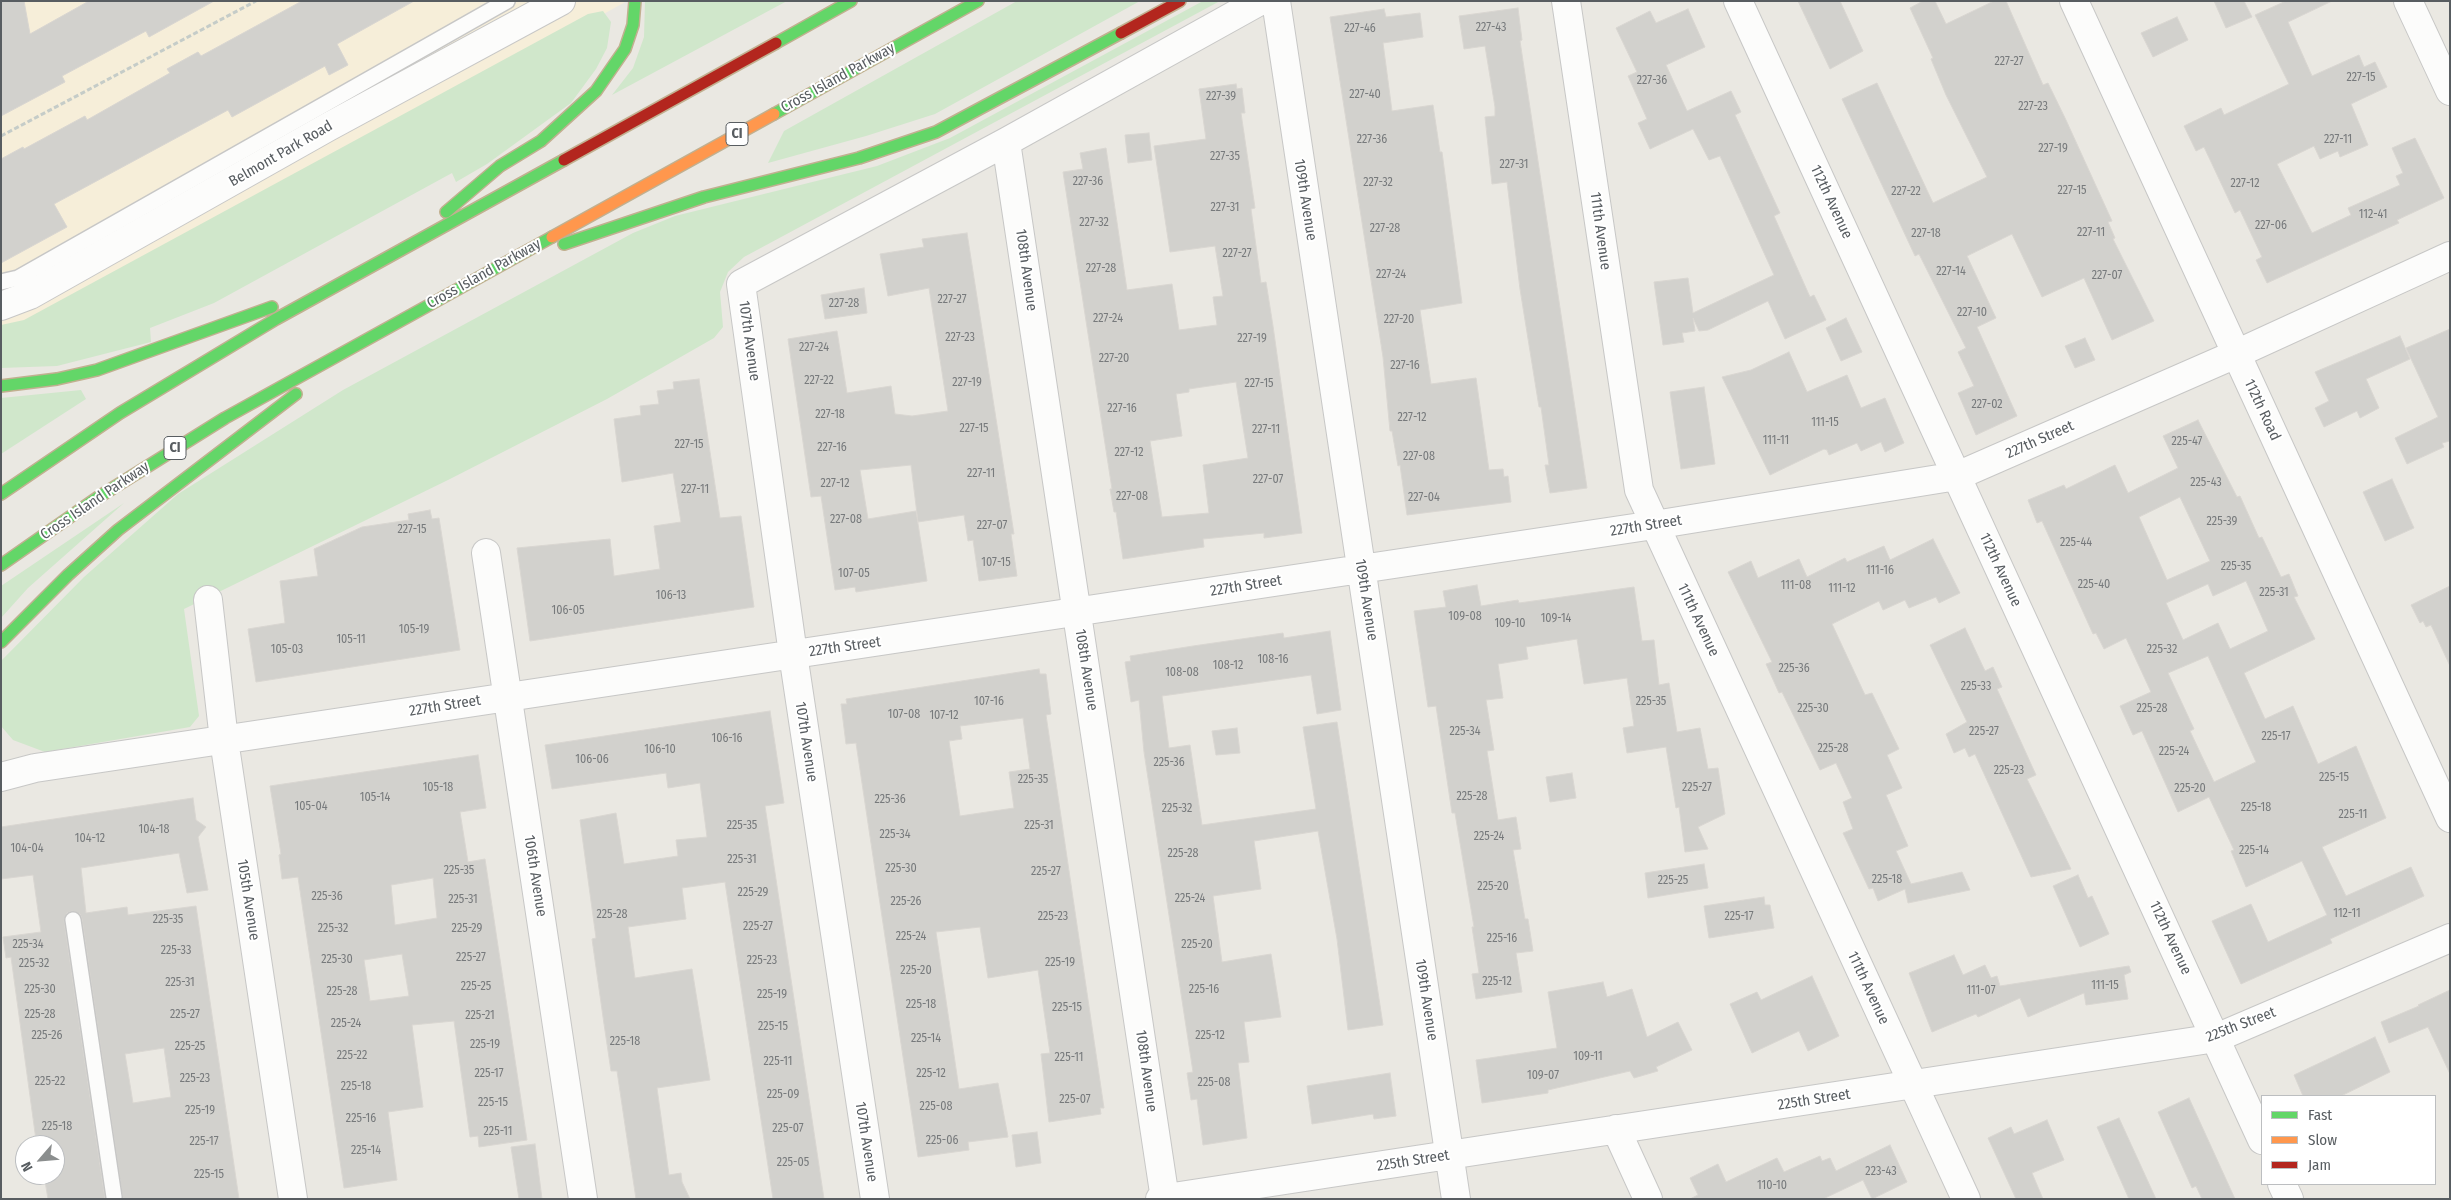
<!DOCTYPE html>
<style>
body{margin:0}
#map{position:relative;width:2451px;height:1200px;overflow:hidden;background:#eae8e2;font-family:"Fira Sans Condensed",sans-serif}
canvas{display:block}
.frame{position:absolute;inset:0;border:2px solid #585d61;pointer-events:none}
.legend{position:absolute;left:2261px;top:1095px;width:175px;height:90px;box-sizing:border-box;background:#fff;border:1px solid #bcbec0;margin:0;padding:6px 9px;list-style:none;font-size:15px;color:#585d61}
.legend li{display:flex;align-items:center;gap:10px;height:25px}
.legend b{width:25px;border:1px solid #bcbec0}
.north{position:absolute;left:15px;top:1135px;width:50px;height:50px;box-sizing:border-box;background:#fff;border:1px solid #bcbec0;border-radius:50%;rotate:243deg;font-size:14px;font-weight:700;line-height:20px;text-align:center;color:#585d61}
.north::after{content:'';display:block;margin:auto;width:18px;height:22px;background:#8b8e8e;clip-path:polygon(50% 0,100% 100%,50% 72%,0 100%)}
</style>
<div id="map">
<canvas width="2451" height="1200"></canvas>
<div class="frame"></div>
<ul class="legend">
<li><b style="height:6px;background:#63d668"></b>Fast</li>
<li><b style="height:6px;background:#ff974d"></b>Slow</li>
<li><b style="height:6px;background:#b3261e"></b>Jam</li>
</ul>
<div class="north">N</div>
</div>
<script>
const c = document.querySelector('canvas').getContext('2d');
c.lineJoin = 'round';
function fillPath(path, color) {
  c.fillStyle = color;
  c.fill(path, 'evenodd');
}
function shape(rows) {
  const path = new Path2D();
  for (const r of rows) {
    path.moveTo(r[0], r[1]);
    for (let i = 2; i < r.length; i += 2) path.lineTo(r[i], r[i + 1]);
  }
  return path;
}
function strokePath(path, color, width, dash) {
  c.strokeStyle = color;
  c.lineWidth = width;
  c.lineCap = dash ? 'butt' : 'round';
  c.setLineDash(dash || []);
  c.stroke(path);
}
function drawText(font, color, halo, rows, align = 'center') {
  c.font = font + ' "Fira Sans Condensed",sans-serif';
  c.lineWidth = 4;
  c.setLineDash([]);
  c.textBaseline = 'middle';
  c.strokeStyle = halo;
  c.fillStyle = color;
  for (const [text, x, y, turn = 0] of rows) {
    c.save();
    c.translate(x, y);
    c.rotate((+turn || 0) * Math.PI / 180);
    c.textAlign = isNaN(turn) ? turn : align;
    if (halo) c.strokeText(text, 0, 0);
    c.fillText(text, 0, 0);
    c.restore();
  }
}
fillPath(shape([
 [1,1,627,1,53,321,1,345]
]), '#f6eed9');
fillPath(shape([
 [645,1,787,1,612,95,633,68,644,37],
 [1017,1,1140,1,935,114,866,136,768,163,784,131],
 [1203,1,1220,1,744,257,728,272,720,292,723,327,714,338,607,399,448,480,184,609,199,716,190,727,45,752,13,740,1,726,1,661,84,577,178,494,343,390,633,233,675,216,877,166,950,138],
 [603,11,611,22,607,48,596,69,571,103,487,164,456,182,452,173,214,303,150,328,151,342,57,366,1,368,1,325,24,320,588,14],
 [81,390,86,399,1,454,1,398],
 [124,503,28,588,1,618,1,586]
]), '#d0e7cb');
const building = shape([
 [1,1,24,1,30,34,89,1,214,1,149,37,146,31,62,76,65,82,1,116,1,1],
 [302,1,414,1,337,44,348,65,329,75,325,66,232,117,228,110,54,204,67,227,1,263,1,159,23,147,24,149,85,116,87,120,170,73,167,69,198,52,201,56,302,1],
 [1798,1,1840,1,1863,51,1830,69,1798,1],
 [1923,1,1935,1,1946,24,1994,1,2006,1,2043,85,2048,83,2066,120,2112,221,2108,222,2115,238,2113,239,2154,321,2112,340,2084,278,2042,297,2012,234,1967,256,1996,318,1977,327,2017,416,1976,435,1958,393,1974,386,1958,352,1966,348,1919,254,1915,256,1842,99,1877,83,1933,203,1987,177,1946,95,1931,59,1933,58,1910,8,1923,1],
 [2214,1,2244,1,2252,17,2226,28,2214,1],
 [2286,1,2332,1,2288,22,2312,76,2359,55,2364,67,2375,62,2387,87,2351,104,2368,145,2340,157,2338,151,2320,159,2314,146,2277,164,2312,233,2351,215,2348,208,2400,185,2396,176,2403,173,2392,148,2415,138,2444,198,2397,220,2399,223,2267,283,2256,260,2262,257,2240,210,2235,213,2204,147,2196,151,2184,126,2221,108,2224,115,2289,84,2255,15,2286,1],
 [1518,8,1522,40,1520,41,1587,488,1550,493,1545,465,1549,465,1541,407,1539,407,1520,289,1507,182,1492,184,1485,117,1495,116,1495,107,1485,46,1464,49,1459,16,1518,8],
 [1384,9,1386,17,1420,13,1423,37,1383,43,1392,111,1433,105,1440,152,1442,152,1462,303,1420,310,1431,384,1476,378,1489,470,1503,469,1504,477,1508,476,1511,502,1407,515,1400,465,1398,466,1392,431,1390,431,1383,357,1330,17,1384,9],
 [1688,9,1705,47,1666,65,1687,111,1731,91,1741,112,1735,115,1780,213,1774,216,1810,297,1814,295,1826,320,1785,339,1768,301,1708,330,1699,331,1693,318,1695,331,1682,333,1684,342,1663,345,1654,282,1688,278,1693,313,1774,275,1720,156,1709,160,1693,129,1650,149,1638,123,1647,119,1628,76,1637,72,1616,28,1650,11,1656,23,1688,9],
 [2177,17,2188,40,2153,57,2141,33,2177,17],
 [1236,84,1237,89,1242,88,1245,113,1241,113,1255,208,1251,209,1261,283,1266,282,1273,326,1302,533,1264,538,1264,533,1203,539,1204,547,1123,559,1116,512,1114,512,1110,489,1112,489,1063,172,1083,169,1080,153,1106,148,1127,290,1172,284,1179,330,1217,325,1213,297,1223,296,1215,246,1170,252,1154,146,1206,139,1199,89,1236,84],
 [1236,382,1248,458,1203,465,1209,513,1162,517,1150,441,1182,436,1176,394,1189,392,1189,389,1236,382],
 [1149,133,1152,160,1128,163,1125,135,1149,133],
 [967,233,1014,534,1011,534,1017,576,979,581,973,540,968,541,964,515,918,522,911,465,860,470,868,519,916,511,927,581,856,592,855,587,835,590,821,496,811,497,788,339,837,331,847,393,891,386,895,414,912,416,948,411,929,288,888,296,880,254,924,247,922,239,967,233],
 [864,288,867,313,825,319,821,295,864,288],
 [1846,318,1862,352,1841,361,1826,328,1846,318],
 [2450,329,2450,441,2442,443,2444,447,2407,464,2395,438,2438,417,2406,348,2450,329],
 [2400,336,2410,359,2366,379,2379,408,2360,418,2357,411,2324,427,2315,408,2329,401,2315,372,2400,336],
 [2085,338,2095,360,2075,368,2065,346,2085,338],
 [1789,352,1807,392,1847,375,1861,408,1885,398,1904,443,1885,452,1881,442,1861,451,1857,443,1829,455,1827,450,1824,449,1770,475,1722,377,1751,370,1789,352],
 [699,379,720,518,741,516,754,607,530,641,517,548,610,539,614,576,660,569,654,526,681,522,673,473,622,482,614,419,641,415,640,406,659,404,657,391,674,389,673,382,699,379],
 [1704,387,1715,464,1681,469,1670,392,1704,387],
 [2198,420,2237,497,2240,496,2259,538,2262,537,2281,577,2289,574,2298,596,2294,597,2315,639,2244,673,2265,719,2293,706,2318,764,2356,746,2386,818,2322,847,2346,896,2411,867,2424,896,2330,939,2332,943,2241,984,2212,921,2251,904,2268,942,2327,915,2302,861,2246,887,2231,851,2234,850,2209,797,2178,812,2142,731,2133,735,2120,706,2151,692,2126,638,2104,649,2096,633,2093,634,2042,521,2037,523,2028,500,2064,485,2066,489,2115,465,2128,493,2178,468,2163,436,2198,420],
 [2180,497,2210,561,2167,580,2139,517,2180,497],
 [2246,581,2268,631,2230,649,2218,623,2183,640,2166,603,2208,584,2213,596,2246,581],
 [2208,656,2256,762,2214,782,2190,731,2194,729,2168,673,2208,656],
 [2392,479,2414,528,2385,541,2363,492,2392,479],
 [430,510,432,519,439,518,460,650,256,682,248,629,285,623,280,581,318,576,314,549,362,527,409,520,408,514,430,510],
 [1933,539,1960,593,1939,603,1936,597,1909,608,1905,600,1883,610,1879,601,1832,624,1865,695,1872,693,1899,749,1887,755,1902,788,1886,795,1908,846,1896,851,1911,884,1962,872,1970,890,1908,903,1905,889,1878,901,1873,888,1869,889,1843,833,1853,829,1843,802,1852,798,1836,763,1820,770,1782,692,1779,693,1766,664,1772,662,1728,572,1751,561,1758,578,1799,559,1807,577,1845,558,1847,562,1884,546,1890,560,1933,539],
 [1477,585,1481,606,1518,600,1519,603,1634,587,1642,641,1654,640,1659,685,1669,683,1677,732,1700,728,1708,769,1718,768,1725,814,1698,827,1708,849,1685,852,1679,807,1676,808,1666,747,1627,753,1623,728,1634,726,1627,678,1584,684,1577,639,1526,647,1528,659,1498,664,1503,698,1486,700,1494,750,1487,751,1498,820,1516,817,1521,849,1513,850,1525,919,1528,919,1533,951,1516,953,1522,992,1476,999,1472,974,1479,973,1472,927,1474,927,1455,813,1452,813,1436,706,1428,707,1414,611,1446,607,1443,591,1477,585],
 [2450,586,2450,666,2431,625,2426,627,2423,621,2420,623,2411,605,2450,586],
 [1965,628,1985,671,1993,667,2002,687,1997,689,2036,775,2027,779,2071,869,2031,877,1975,754,1969,757,1965,748,1954,753,1946,734,1967,722,1930,645,1965,628],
 [1330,631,1341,710,1317,714,1311,675,1162,696,1169,748,1190,745,1202,825,1316,809,1303,727,1337,722,1383,1025,1348,1030,1337,939,1318,831,1254,841,1261,889,1213,896,1222,962,1271,954,1281,1017,1244,1022,1249,1062,1238,1063,1247,1138,1203,1145,1197,1099,1191,1100,1187,1073,1193,1072,1144,752,1139,700,1131,702,1125,662,1131,661,1130,656,1193,646,1283,633,1284,638,1330,631],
 [1039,669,1040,674,1046,674,1051,714,1046,715,1104,1108,1100,1108,1101,1114,1049,1122,1041,1054,1050,1053,1038,970,988,978,980,927,936,932,959,1089,998,1083,1008,1137,968,1142,969,1150,918,1157,856,743,846,744,841,704,847,704,846,699,1039,669],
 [1023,718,1030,769,1009,772,1014,808,960,816,949,741,962,739,960,726,1023,718],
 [770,711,784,803,765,806,824,1199,773,1199,725,882,682,888,686,919,628,927,635,978,692,969,710,1080,657,1088,669,1175,681,1173,682,1182,690,1199,636,1199,617,1071,611,1071,604,1024,592,939,596,938,580,820,616,813,624,864,678,856,676,840,707,837,700,783,668,788,666,773,552,789,545,745,770,711],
 [1237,728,1240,753,1216,755,1212,731,1237,728],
 [478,755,486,808,460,812,468,862,485,859,527,1140,479,1147,478,1136,470,1137,454,1021,412,1025,423,1107,388,1112,397,1180,344,1188,298,877,282,879,279,855,281,854,270,786,478,755],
 [433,878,437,918,395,925,391,885,433,878],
 [402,954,409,996,370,1001,364,960,402,954],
 [1572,773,1576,798,1550,802,1546,777,1572,773],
 [193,798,196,820,206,827,198,837,208,890,187,893,179,853,81,868,86,913,127,907,128,915,196,906,239,1199,123,1199,82,919,80,914,72,911,67,913,64,921,105,1199,48,1199,44,1175,55,1175,55,1145,39,1145,38,1139,36,1140,11,957,6,958,3,937,41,932,33,875,1,879,1,827,193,798],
 [164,1048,171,1097,133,1103,125,1054,164,1048],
 [1704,864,1708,888,1648,898,1645,873,1704,864],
 [2078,875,2088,898,2092,896,2109,934,2080,947,2053,886,2078,875],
 [1764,897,1765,905,1770,905,1774,928,1709,938,1704,906,1764,897],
 [1954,955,1963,975,1985,965,1991,978,1997,976,2000,986,2129,966,2131,972,2124,975,2128,999,2086,1005,2084,993,2028,1017,2020,998,1978,1017,1976,1014,1932,1032,1909,973,1954,955],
 [1812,976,1839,1036,1808,1051,1799,1031,1752,1053,1730,1004,1757,992,1761,1000,1812,976],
 [1603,982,1607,997,1632,989,1647,1037,1678,1022,1692,1050,1656,1067,1658,1071,1634,1078,1630,1071,1548,1090,1548,1093,1482,1103,1476,1060,1557,1048,1548,992,1603,982],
 [2450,990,2450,1074,2428,1027,2389,1043,2381,1022,2419,1006,2418,1005,2450,990],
 [2375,1037,2390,1072,2341,1096,2303,1096,2294,1075,2375,1037],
 [1390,1073,1396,1116,1374,1119,1373,1114,1312,1124,1307,1086,1390,1073],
 [2189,1098,2235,1199,2202,1199,2196,1186,2192,1188,2158,1112,2189,1098],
 [2119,1118,2156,1199,2129,1199,2097,1127,2119,1118],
 [2047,1120,2064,1160,2032,1173,2043,1199,2016,1199,1988,1138,2011,1127,2014,1134,2047,1120],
 [1037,1132,1041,1163,1016,1167,1012,1135,1037,1132],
 [535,1144,542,1199,519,1199,511,1147,535,1144],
 [1890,1145,1907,1182,1872,1199,1863,1180,1823,1199,1690,1199,1698,1195,1690,1178,1718,1164,1726,1182,1777,1158,1784,1172,1820,1156,1822,1161,1830,1158,1836,1171,1890,1145]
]);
fillPath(building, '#d2d1cd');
strokePath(building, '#d9d6d1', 1);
const lane = shape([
 [1,282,18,278,507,1],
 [73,920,114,1197]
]);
const street = shape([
 [1276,1,1456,1199],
 [1566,1,1639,490,1966,1199],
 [1738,1,2262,1140],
 [2074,1,2450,818],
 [2408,1,2450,91],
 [1006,142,1165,1199],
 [1,306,30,295,328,127,561,1],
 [486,553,583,1199],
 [208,600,224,740,293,1199],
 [1,777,35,768,1654,525,1957,476,2236,354,2450,256],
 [1616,1129,1648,1199],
 [2282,1184,2289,1199],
 [875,1199,793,654,741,284,1006,142,1260,1],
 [1160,1199,2216,1038,2450,938]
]);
const fast = shape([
 [776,43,851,1],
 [774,114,978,1],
 [446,212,500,166,541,141,596,91,625,49,633,25,635,1],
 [564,244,704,197,859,158,936,132,1121,33],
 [1,386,57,379,97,370,272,307],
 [1,494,120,413,276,319,564,160],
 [1,565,97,498,225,418,552,237],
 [1,642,68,575,118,530,296,394]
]);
const slow = shape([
 [552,237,774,114]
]);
const jam = shape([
 [1121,33,1180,1],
 [564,160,776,43]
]);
strokePath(lane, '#c7c7c6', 18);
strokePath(street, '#c7c7c6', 30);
strokePath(fast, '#c1b090', 14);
strokePath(slow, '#c1b090', 14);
strokePath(jam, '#c1b090', 14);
strokePath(shape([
 [1,136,256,1]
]), '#c5ccc8', 3, [5, 2.5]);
strokePath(lane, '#fcfcfb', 15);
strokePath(street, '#fcfcfb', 28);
strokePath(fast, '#63d668', 11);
strokePath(slow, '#ff974d', 11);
strokePath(jam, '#b3261e', 11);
drawText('12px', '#777a7c', null, [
 ["227-43",1491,28],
 ["227-46",1360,29],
 ["227-27",2009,62],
 ["227-15",2361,78],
 ["227-36",1652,81],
 ["227-40",1365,95],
 ["227-39",1221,97],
 ["227-23",2033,107],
 ["227-36",1372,140],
 ["227-11",2338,140],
 ["227-19",2053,149],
 ["227-35",1225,157],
 ["227-31",1514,165],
 ["227-36",1088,182],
 ["227-32",1378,183],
 ["227-12",2245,184],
 ["227-15",2072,191],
 ["227-22",1906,192],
 ["227-31",1225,208],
 ["112-41",2373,215],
 ["227-32",1094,223],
 ["227-06",2271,226],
 ["227-28",1385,229],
 ["227-11",2091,233],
 ["227-18",1926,234],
 ["227-27",1237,254],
 ["227-28",1101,269],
 ["227-14",1951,272],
 ["227-24",1391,275],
 ["227-07",2107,276],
 ["227-27",952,300],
 ["227-28",844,304],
 ["227-10",1972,313],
 ["227-24",1108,319],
 ["227-20",1399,320],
 ["227-23",960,338],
 ["227-19",1252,339],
 ["227-24",814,348],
 ["227-20",1114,359],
 ["227-16",1405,366],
 ["227-22",819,381],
 ["227-19",967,383],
 ["227-15",1259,384],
 ["227-02",1987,405],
 ["227-16",1122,409],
 ["227-18",830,415],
 ["227-12",1412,418],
 ["111-15",1825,423],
 ["227-15",974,429],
 ["227-11",1266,430],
 ["111-11",1776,441],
 ["225-47",2187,442],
 ["227-15",689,445],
 ["227-16",832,448],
 ["227-12",1129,453],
 ["227-08",1419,457],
 ["227-11",981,474],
 ["227-07",1268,480],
 ["225-43",2206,483],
 ["227-12",835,484],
 ["227-11",695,490],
 ["227-08",1132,497],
 ["227-04",1424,498],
 ["227-08",846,520],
 ["225-39",2222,522],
 ["227-07",992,526],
 ["227-15",412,530],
 ["225-44",2076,543],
 ["107-15",996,563],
 ["225-35",2236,567],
 ["111-16",1880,571],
 ["107-05",854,574],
 ["225-40",2094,585],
 ["111-08",1796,586],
 ["111-12",1842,589],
 ["225-31",2274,593],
 ["106-13",671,596],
 ["106-05",568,611],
 ["109-08",1465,617],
 ["109-14",1556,619],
 ["109-10",1510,624],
 ["105-19",414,630],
 ["105-11",351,640],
 ["105-03",287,650],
 ["225-32",2162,650],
 ["108-16",1273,660],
 ["108-12",1228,666],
 ["225-36",1794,669],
 ["108-08",1182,673],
 ["225-33",1976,687],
 ["107-16",989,702],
 ["225-35",1651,702],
 ["225-30",1813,709],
 ["225-28",2152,709],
 ["107-08",904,715],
 ["107-12",944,716],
 ["225-34",1465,732],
 ["225-27",1984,732],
 ["225-17",2276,737],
 ["106-16",727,739],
 ["225-28",1833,749],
 ["106-10",660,750],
 ["225-24",2174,752],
 ["106-06",592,760],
 ["225-36",1169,763],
 ["225-23",2009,771],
 ["225-15",2334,778],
 ["225-35",1033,780],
 ["105-18",438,788],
 ["225-27",1697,788],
 ["225-20",2190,789],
 ["225-28",1472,797],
 ["105-14",375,798],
 ["225-36",890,800],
 ["105-04",311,807],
 ["225-18",2256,808],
 ["225-32",1177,809],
 ["225-11",2353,815],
 ["225-35",742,826],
 ["225-31",1039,826],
 ["104-18",154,830],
 ["225-34",895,835],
 ["225-24",1489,837],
 ["104-12",90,839],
 ["104-04",27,849],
 ["225-14",2254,851],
 ["225-28",1183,854],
 ["225-31",742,860],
 ["225-30",901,869],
 ["225-35",459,871],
 ["225-27",1046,872],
 ["225-18",1887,880],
 ["225-25",1673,881],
 ["225-20",1493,887],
 ["225-29",753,893],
 ["225-36",327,897],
 ["225-24",1190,899],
 ["225-31",463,900],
 ["225-26",906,902],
 ["112-11",2347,914],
 ["225-28",612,915],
 ["225-23",1053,917],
 ["225-17",1739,917],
 ["225-35",168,920],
 ["225-27",758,927],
 ["225-32",333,929],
 ["225-29",467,929],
 ["225-24",911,937],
 ["225-16",1502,939],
 ["225-34",28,945],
 ["225-20",1197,945],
 ["225-33",176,951],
 ["225-27",471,958],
 ["225-30",337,960],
 ["225-23",762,961],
 ["225-19",1060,963],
 ["225-32",34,964],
 ["225-20",916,971],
 ["225-12",1497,982],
 ["225-31",180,983],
 ["111-15",2105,986],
 ["225-25",476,987],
 ["225-30",40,990],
 ["225-16",1204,990],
 ["111-07",1981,991],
 ["225-28",342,992],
 ["225-19",772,995],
 ["225-18",921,1005],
 ["225-15",1067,1008],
 ["225-28",40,1015],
 ["225-27",185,1015],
 ["225-21",480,1016],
 ["225-24",346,1024],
 ["225-15",773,1027],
 ["225-26",47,1036],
 ["225-12",1210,1036],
 ["225-14",926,1039],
 ["225-18",625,1042],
 ["225-19",485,1045],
 ["225-25",190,1047],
 ["225-22",352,1056],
 ["109-11",1588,1057],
 ["225-11",1069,1058],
 ["225-11",778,1062],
 ["225-17",489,1074],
 ["225-12",931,1074],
 ["109-07",1543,1076],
 ["225-23",195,1079],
 ["225-22",50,1082],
 ["225-08",1214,1083],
 ["225-18",356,1087],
 ["225-09",783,1095],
 ["225-07",1075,1100],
 ["225-15",493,1103],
 ["225-08",936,1107],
 ["225-19",200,1111],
 ["225-16",361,1119],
 ["225-18",57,1127],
 ["225-07",788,1129],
 ["225-11",498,1132],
 ["225-06",942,1141],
 ["225-17",204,1142],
 ["225-14",366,1151],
 ["225-05",793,1163],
 ["223-43",1881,1172],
 ["225-15",209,1175],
 ["110-10",1772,1186]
]);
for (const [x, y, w] of [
 [737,134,22],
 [175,448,22]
]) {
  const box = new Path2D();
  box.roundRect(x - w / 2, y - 11.5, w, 23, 4);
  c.fillStyle = '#fff';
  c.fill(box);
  strokePath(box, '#585d61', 1);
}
drawText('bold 14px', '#585d61', null, [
 ["CI",737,134],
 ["CI",175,448]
]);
drawText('15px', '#585d61', '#fff', [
 ["Cross Island Parkway",838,78,-29],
 ["Belmont Park Road",281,154,-30],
 ["109th Avenue",1305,200,81],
 ["112th Avenue",1831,202,65],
 ["111th Avenue",1600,231,82],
 ["108th Avenue",1026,270,82],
 ["Cross Island Parkway",484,274,-29],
 ["107th Avenue",749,341,82],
 ["112th Road",2262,410,65],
 ["227th Street",2040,440,-24],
 ["Cross Island Parkway",95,501,-34],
 ["227th Street",1646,526,-9],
 ["112th Avenue",2000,570,65],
 ["227th Street",1246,586,-9],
 ["109th Avenue",1366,600,81],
 ["111th Avenue",1698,620,65],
 ["227th Street",845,647,-8],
 ["108th Avenue",1086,670,81],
 ["227th Street",445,706,-9],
 ["107th Avenue",806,742,81],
 ["106th Avenue",535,876,81],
 ["105th Avenue",248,900,81],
 ["112th Avenue",2170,938,65],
 ["111th Avenue",1868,988,65],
 ["109th Avenue",1426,1000,81],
 ["225th Street",2241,1025,-21],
 ["108th Avenue",1146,1071,82],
 ["225th Street",1814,1100,-9],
 ["107th Avenue",866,1142,81],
 ["225th Street",1413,1161,-9]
]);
</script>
